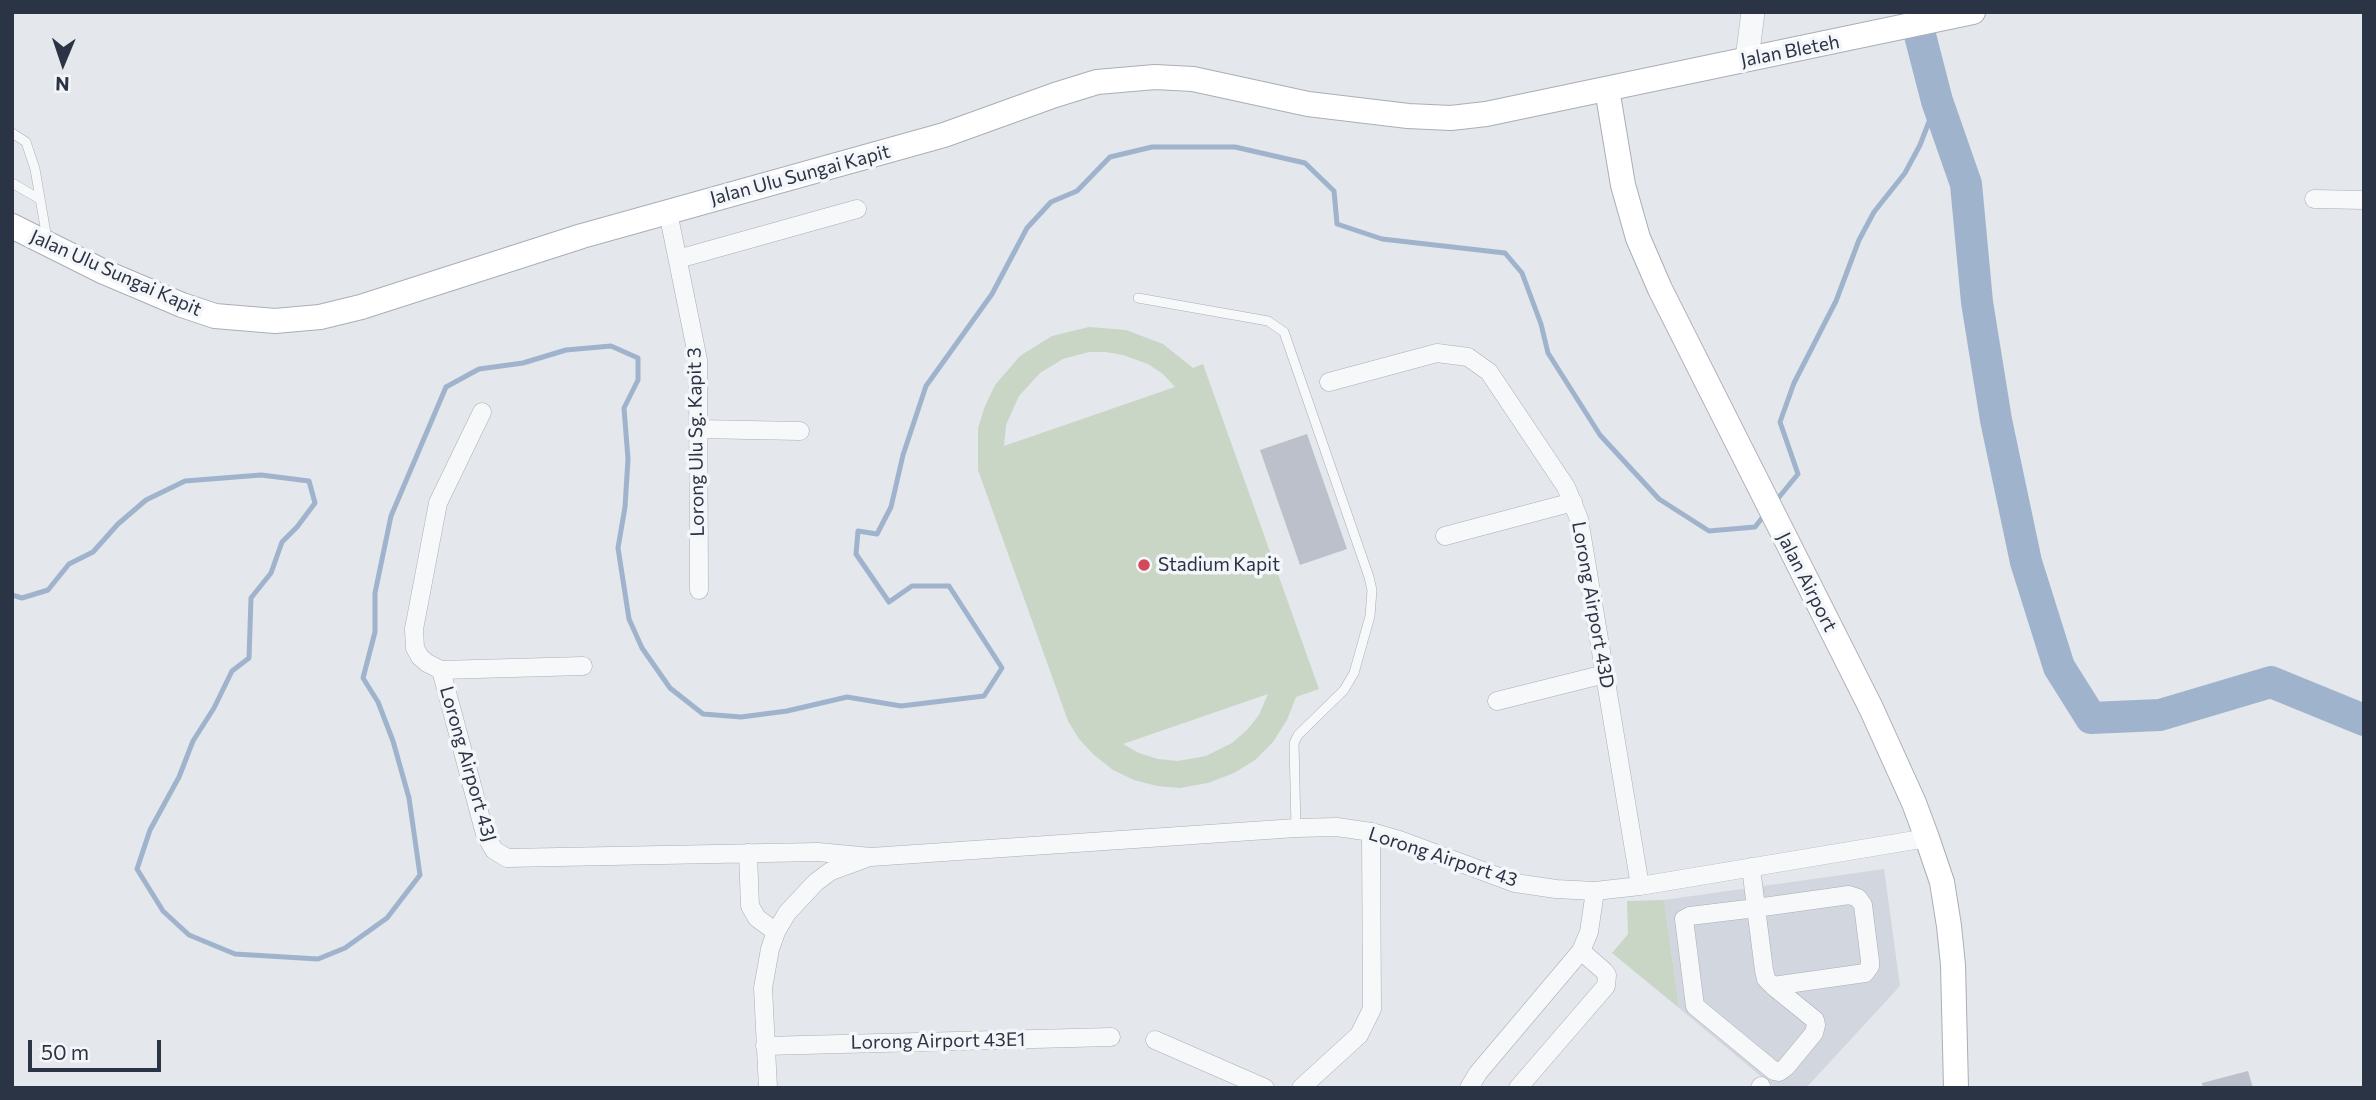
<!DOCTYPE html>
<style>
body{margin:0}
#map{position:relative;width:2376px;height:1100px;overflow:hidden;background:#e4e7ec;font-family:Commissioner,sans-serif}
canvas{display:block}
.frame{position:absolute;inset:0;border:14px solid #2b3445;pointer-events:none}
.north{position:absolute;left:28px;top:28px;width:70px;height:70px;-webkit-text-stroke:5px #f4f6f9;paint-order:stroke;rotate:182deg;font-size:19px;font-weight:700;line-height:28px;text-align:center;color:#2b3445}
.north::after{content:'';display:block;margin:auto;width:24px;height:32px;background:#2b3445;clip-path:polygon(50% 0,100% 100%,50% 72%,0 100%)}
.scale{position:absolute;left:28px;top:1040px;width:133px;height:32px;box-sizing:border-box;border:4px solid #2b3445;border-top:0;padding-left:9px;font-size:21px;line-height:24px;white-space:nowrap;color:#2b3445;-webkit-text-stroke:5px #f4f6f9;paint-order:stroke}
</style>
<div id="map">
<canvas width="2376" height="1100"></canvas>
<div class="frame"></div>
<div class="north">N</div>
<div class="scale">50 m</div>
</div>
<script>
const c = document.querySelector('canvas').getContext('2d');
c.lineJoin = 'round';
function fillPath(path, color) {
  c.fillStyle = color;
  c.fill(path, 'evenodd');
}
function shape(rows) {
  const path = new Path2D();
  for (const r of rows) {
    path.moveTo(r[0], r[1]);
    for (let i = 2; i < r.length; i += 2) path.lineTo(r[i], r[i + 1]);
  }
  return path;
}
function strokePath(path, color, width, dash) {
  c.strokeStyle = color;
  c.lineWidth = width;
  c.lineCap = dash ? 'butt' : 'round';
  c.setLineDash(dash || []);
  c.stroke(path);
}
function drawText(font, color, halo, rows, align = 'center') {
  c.font = font + ' Commissioner,sans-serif';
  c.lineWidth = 7;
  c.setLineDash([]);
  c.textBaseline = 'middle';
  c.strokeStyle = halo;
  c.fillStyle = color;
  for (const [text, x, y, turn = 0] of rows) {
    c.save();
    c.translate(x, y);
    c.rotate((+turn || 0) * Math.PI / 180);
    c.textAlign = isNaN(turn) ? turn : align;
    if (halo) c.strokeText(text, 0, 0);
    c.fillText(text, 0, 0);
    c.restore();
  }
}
fillPath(shape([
 [1884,869,1900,986,1806,1088,1775,1088,1679,1008,1664,900]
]), '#d2d6de');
fillPath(shape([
 [1089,327,1126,330,1163,344,1193,368,1203,364,1319,689,1296,697,1287,720,1273,742,1255,760,1234,773,1208,783,1180,788,1157,786,1134,780,1113,770,1094,755,1079,739,1068,721,978,470,978,428,985,406,995,385,1020,356,1052,336],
 [1106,352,1123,355,1148,364,1163,374,1175,387,1004,446,1006,425,1019,396,1040,373,1063,359,1089,352],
 [1268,694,1259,715,1247,730,1232,743,1206,756,1178,761,1158,759,1139,753,1123,744],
 [1664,900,1679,1008,1612,953,1628,934,1627,901]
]), '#c9d6c5');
strokePath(shape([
 [1775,502,1798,474,1780,422,1794,383,1836,301,1859,240,1874,212,1905,173,1920,145,1937,101],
 [12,595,22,598,48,590,69,564,93,552,118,524,146,500,185,481,261,475,309,481,315,503,297,527,282,542,271,573,251,598,249,658,232,671,214,708,193,741,179,777,150,830,137,869,163,911,189,935,235,954,318,959,345,948,387,918,420,875,409,798,393,741,378,702,363,678,375,632,375,593,391,516,446,387,479,369,523,363,566,350,611,346,638,358,638,380,624,408,628,459,625,507,618,548,629,619,642,648,670,688,703,714,741,717,787,711,847,697,901,706,984,696,1002,668,949,586,912,586,889,602,856,554,858,531,877,534,891,507,903,455,926,386,992,294,1027,228,1051,202,1077,191,1110,157,1152,147,1235,147,1305,163,1334,191,1337,224,1382,239,1505,253,1522,273,1541,324,1548,353,1600,435,1659,499,1709,531,1755,527,1766,513]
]), '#9fb4cc', 5);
strokePath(shape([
 [1914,12,1937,101,1966,184,1977,302,1996,420,2026,562,2059,667,2091,718,2160,715,2271,682,2364,720]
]), '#9fb4cc', 32);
fillPath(shape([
 [1307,434,1347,549,1300,565,1260,450],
 [2248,1071,2253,1088,2203,1088,2202,1083]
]), '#bbc0ca');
const service = shape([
 [12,133,26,142,35,169,47,239],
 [12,183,38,198],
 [1138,298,1268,321,1284,332,1369,577,1372,590,1370,616,1354,673,1344,690,1298,735,1294,743,1296,828]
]);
const minor = shape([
 [2314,199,2364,200],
 [668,212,698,360,699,590],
 [678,259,857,209],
 [1329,382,1437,353,1468,357,1489,372,1566,487,1579,519,1640,886],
 [482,412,438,503,414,629,415,648,420,657,427,663,441,670,583,666],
 [698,429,800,431],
 [1445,536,1573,502],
 [441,670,485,834,494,850,507,858,818,852,871,857,1296,828,1337,827,1371,832,1399,840,1515,883,1556,889,1595,891,1640,886,1927,838],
 [1497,701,1605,674],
 [748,853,750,906,757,918,776,932],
 [1751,867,1756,908,1764,970,1766,979,1773,986,1815,1020,1816,1025,1814,1033,1786,1067,1779,1072,1774,1071,1695,1006,1684,919,1690,916,1756,908,1849,895,1858,898,1863,905,1870,961,1870,966,1865,973,1773,986],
 [1155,1040,1265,1088],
 [765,1046,1111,1037],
 [768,1088,763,988,770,949,776,932,787,913,816,882,831,871,864,859],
 [1301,1088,1359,1035,1372,1009,1371,832],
 [1469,1088,1478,1073,1581,951,1589,932,1595,891],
 [1518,1088,1606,986,1607,975,1604,971,1581,951],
 [1760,1088,1761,1086]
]);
const tertiary = shape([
 [1747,59,1753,12]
]);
const secondary = shape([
 [1607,89,1623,185,1638,238,1660,289,1871,708,1914,803,1927,838,1942,882,1949,926,1953,965,1956,1088],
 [12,226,104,272,182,305,215,316,275,321,320,317,361,307,582,236,944,135,1055,95,1097,82,1155,77,1193,79,1308,104,1408,116,1451,118,1486,114,1973,12]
]);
strokePath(service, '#a9aeb7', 10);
strokePath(minor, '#a9aeb7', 19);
strokePath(tertiary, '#a9aeb7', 24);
strokePath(secondary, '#a9aeb7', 26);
strokePath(service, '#f7f8fa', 9);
strokePath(minor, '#f7f8fa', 18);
strokePath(tertiary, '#f7f8fa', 23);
strokePath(secondary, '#fff', 24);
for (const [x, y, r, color] of [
 [1144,565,7,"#d1495b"]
]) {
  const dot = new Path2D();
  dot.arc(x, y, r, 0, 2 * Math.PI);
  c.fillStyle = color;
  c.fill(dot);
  strokePath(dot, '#f4f6f9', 2.5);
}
drawText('19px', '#2b3445', '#f4f6f9', [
 ["Jalan Bleteh",1790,51,-11],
 ["Jalan Ulu Sungai Kapit",800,175,-15],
 ["Jalan Ulu Sungai Kapit",116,273,24],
 ["Lorong Ulu Sg. Kapit 3",696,442,-91],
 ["Jalan Airport",1807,582,63],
 ["Lorong Airport 43D",1593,605,80],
 ["Lorong Airport 43J",468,764,74],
 ["Lorong Airport 43",1443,857,18],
 ["Lorong Airport 43E1",938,1041,-1]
]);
drawText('19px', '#2b3445', '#f4f6f9', [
 ["Stadium Kapit",1158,565]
], 'left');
</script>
